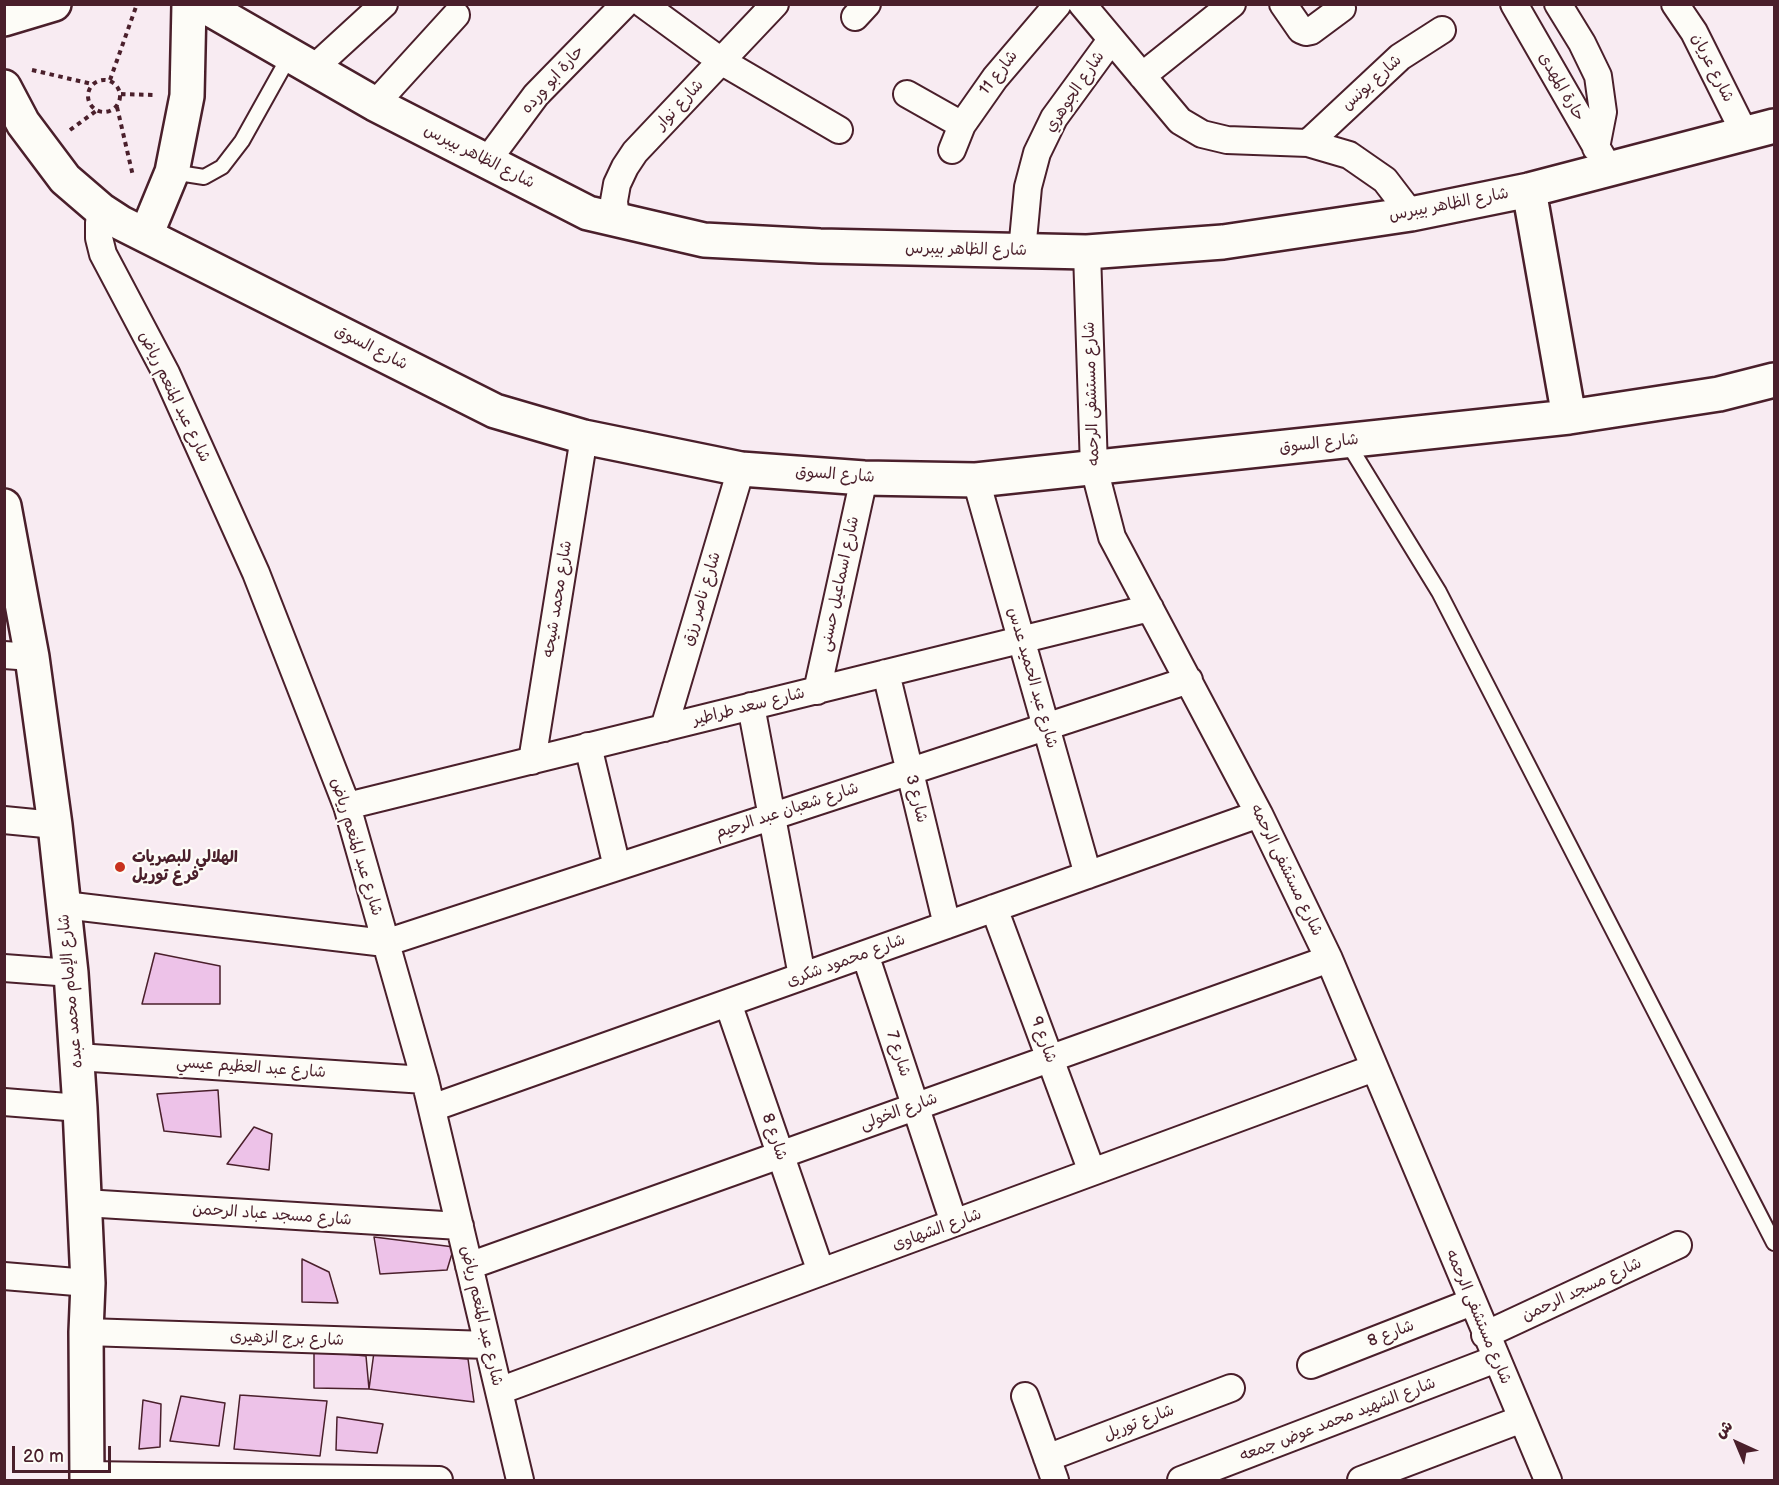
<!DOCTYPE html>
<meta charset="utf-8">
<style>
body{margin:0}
#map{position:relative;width:1779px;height:1485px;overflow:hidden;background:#f8ebf2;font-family:"Balsamiq Sans","Playpen Sans Arabic",sans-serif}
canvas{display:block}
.frame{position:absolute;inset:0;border:6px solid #4a1f2b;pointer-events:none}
.north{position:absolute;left:1707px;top:1413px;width:60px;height:60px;-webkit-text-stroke:4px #fdfcf7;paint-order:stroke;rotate:316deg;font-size:16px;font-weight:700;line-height:24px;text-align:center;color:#4a1f2b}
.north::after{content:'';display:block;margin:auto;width:21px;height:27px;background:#4a1f2b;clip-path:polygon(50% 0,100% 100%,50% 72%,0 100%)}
.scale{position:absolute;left:12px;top:1446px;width:99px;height:27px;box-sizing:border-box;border:3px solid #4a1f2b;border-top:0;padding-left:8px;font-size:18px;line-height:21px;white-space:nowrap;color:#4a1f2b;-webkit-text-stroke:4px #fdfcf7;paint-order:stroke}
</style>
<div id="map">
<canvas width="1779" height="1485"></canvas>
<div class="frame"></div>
<div class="north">ش</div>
<div class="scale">20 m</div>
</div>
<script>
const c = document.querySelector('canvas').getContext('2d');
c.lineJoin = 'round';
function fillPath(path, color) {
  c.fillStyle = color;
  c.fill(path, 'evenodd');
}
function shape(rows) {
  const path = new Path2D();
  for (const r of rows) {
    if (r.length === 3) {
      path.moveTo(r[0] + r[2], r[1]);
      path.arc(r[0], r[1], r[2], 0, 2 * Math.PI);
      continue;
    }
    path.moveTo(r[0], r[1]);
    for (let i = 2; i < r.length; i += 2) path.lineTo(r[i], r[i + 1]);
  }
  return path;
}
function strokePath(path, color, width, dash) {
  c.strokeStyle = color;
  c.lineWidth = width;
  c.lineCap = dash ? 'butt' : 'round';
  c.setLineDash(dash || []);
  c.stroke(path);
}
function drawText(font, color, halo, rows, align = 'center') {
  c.font = font + ' "Balsamiq Sans","Playpen Sans Arabic",sans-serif';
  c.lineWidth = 4.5;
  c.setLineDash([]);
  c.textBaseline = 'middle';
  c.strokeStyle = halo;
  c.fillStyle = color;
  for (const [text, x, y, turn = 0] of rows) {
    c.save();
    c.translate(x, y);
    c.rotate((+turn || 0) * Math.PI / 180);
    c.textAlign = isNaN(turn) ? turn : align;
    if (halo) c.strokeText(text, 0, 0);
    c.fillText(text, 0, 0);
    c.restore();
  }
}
const building = shape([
 [155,953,220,966,220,1004,142,1004,155,953],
 [218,1090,221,1137,164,1131,157,1094,218,1090],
 [254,1127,272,1134,269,1170,227,1164,254,1127],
 [374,1237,454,1247,447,1270,380,1274,374,1237],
 [302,1259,329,1272,338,1303,302,1302,302,1259],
 [314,1351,366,1356,369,1389,314,1388,314,1351],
 [374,1352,468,1359,474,1402,369,1389,374,1352],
 [240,1395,327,1401,320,1456,234,1449,240,1395],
 [181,1396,225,1403,219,1446,170,1441,181,1396],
 [143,1400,161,1404,160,1447,139,1449,143,1400],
 [337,1417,383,1424,377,1453,336,1450,337,1417]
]);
fillPath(building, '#edc2e8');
strokePath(building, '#4a1f2b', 1.5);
const service = shape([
 [172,172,204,177,222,167,242,141,290,55],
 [1347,442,1439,592,1774,1243]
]);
const minor = shape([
 [643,4,721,61,839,130],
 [1082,4,1180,121,1202,134,1227,140,1308,143,1349,155,1385,180,1411,214],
 [1283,4,1301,30,1306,32,1311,31,1342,8],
 [1514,4,1609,169],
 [1558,4,1582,43,1598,76,1603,112,1596,148],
 [1675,4,1694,32,1745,134],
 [855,17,867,4],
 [313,69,384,4],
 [1142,76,1232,4],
 [907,94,962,125],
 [375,104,456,15],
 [1308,143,1400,57,1442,30],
 [952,150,962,125,995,78,1058,4],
 [487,161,536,95,625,4],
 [101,210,99,223,99,238,103,254,166,373,256,573,347,806,425,1080,520,1480],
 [616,220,614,201,617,184,625,167,635,152,775,4],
 [1022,251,1028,187,1037,153,1054,118,1111,40],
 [1087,252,1094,468,1112,537,1259,814,1329,959,1548,1480],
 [976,480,1088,875],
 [4,655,32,657],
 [886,673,947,925],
 [817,691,864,478],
 [751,706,802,976],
 [664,728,741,469],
 [588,746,617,867],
 [532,761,584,437],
 [347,806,1150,608],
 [4,820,55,825],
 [64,905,385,943,1189,680],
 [994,908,1092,1172],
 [865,954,954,1223],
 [4,968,71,973],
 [728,1003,821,1272],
 [77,1057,425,1080],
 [4,1102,80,1108],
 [432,1108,1259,814],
 [84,1203,460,1226],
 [469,1266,1329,959],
 [4,1276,88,1283],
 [86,1332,488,1345],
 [1485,1335,1678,1245],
 [1311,1365,1472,1302],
 [499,1391,1374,1068],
 [1025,1396,1055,1480],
 [1047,1458,1231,1388],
 [87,1475,439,1480],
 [1181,1480,1496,1359],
 [1361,1480,1522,1419]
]);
const secondary = shape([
 [201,4,375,104,588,213,704,240,820,246,1087,252,1223,242,1411,214,1529,190,1774,126],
 [4,19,54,4],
 [4,87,23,123,65,179,101,210,121,223,495,411,584,437,741,469,864,478,976,480,1569,417,1719,394,1774,380],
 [1529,190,1569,417],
 [146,235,172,172,187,96,189,4],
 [4,506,32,657,55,825,71,973,80,1108,88,1283,86,1332,87,1480]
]);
strokePath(service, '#4a1f2b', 18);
strokePath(minor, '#4a1f2b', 30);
strokePath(secondary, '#4a1f2b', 38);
strokePath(shape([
 [32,70,92,84],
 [104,96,16],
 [110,80,137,4],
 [121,94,153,95],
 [117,107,133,176],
 [70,130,96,111]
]), '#4a1f2b', 4, [4.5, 4.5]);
strokePath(service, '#fdfcf7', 14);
strokePath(minor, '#fdfcf7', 26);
strokePath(secondary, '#fdfcf7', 33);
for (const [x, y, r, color] of [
 [120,867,6,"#c8321e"]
]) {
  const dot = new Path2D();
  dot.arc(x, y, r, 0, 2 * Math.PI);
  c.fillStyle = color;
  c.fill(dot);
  strokePath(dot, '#fdfcf7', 2);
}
drawText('16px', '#4a1f2b', '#fdfcf7', [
 ["شارع عريان",1712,68,63],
 ["شارع 11",999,73,-52],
 ["حارة ابو ورده",553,80,-48],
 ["شارع يونس",1372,83,-42],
 ["حارة المهدى",1561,87,60],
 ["شارع الجوهري",1075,92,-56],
 ["شارع نوار",680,105,-47],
 ["شارع الظاهر بيبرس",479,157,27],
 ["شارع الظاهر بيبرس",1449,205,-11],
 ["شارع الظاهر بيبرس",966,250,1],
 ["شارع السوق",371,348,27],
 ["شارع مستشفى الرحمه",1092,394,-92],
 ["شارع عبد المنعم رياض",174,397,64],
 ["شارع السوق",1319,444,-6],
 ["شارع السوق",835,475,4],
 ["شارع اسماعيل حسنى",840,584,-78],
 ["شارع محمد شيحه",558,599,-81],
 ["شارع ناصر رزق",702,599,-73],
 ["شارع عبد الحميد عدس",1032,678,74],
 ["شارع سعد طراطير",749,707,-14],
 ["شارع 3",916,799,76],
 ["شارع شعبان عبد الرحيم",787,811,-18],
 ["شارع عبد المنعم رياض",356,847,73],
 ["شارع مستشفى الرحمه",1286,870,64],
 ["شارع محمود شكرى",846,961,-20],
 ["شارع الإمام محمد عبده",71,991,-95],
 ["شارع 9",1043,1040,70],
 ["شارع 7",898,1054,72],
 ["شارع عبد العظيم عيسي",251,1068,4],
 ["شارع الخولى",899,1112,-20],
 ["شارع 8",774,1137,71],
 ["شارع مسجد عباد الرحمن",272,1215,4],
 ["شارع الشهاوى",937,1230,-20],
 ["شارع مسجد الرحمن",1582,1290,-25],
 ["شارع عبد المنعم رياض",481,1316,77],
 ["شارع مستشفى الرحمه",1478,1317,67],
 ["شارع 8",1391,1334,-21],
 ["شارع برج الزهيرى",287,1339,2],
 ["شارع الشهيد محمد عوض جمعه",1338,1420,-21],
 ["شارع توريل",1139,1423,-21]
]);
drawText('bold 16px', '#4a1f2b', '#fdfcf7', [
 ["الهلالي للبصريات",132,858],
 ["فرع توريل",132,876]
], 'left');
</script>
